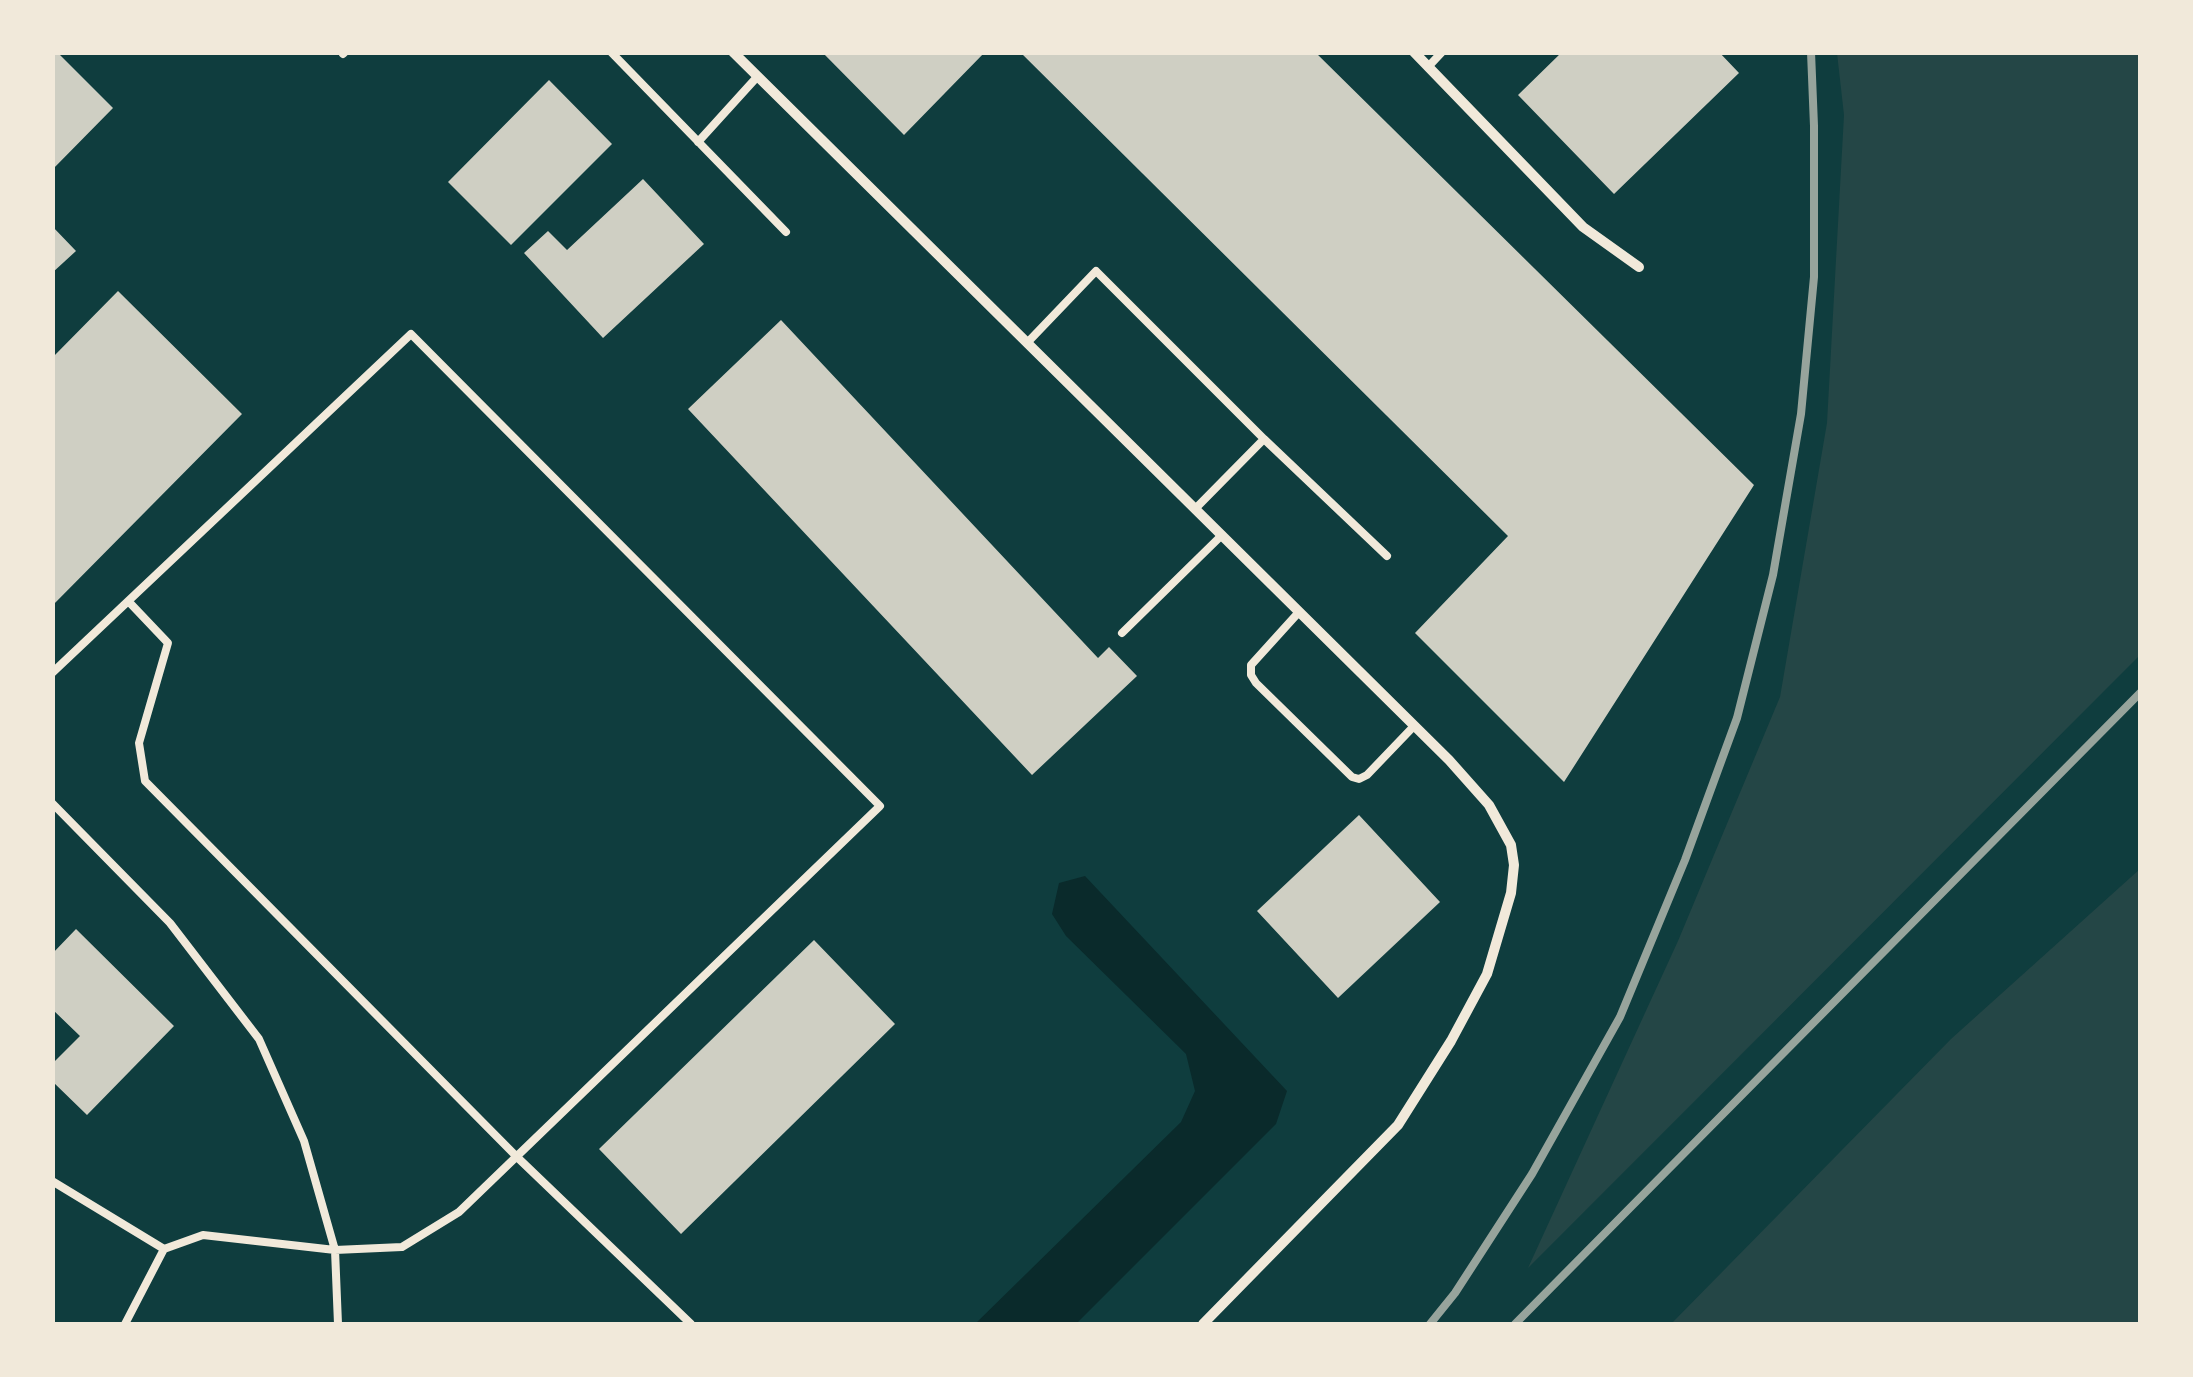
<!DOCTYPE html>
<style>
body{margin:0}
#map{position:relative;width:2193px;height:1377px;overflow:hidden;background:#0f3d3e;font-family:Mulish,sans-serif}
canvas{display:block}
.frame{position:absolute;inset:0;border:55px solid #f1e9da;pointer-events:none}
</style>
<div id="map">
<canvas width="2193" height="1377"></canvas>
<div class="frame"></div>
</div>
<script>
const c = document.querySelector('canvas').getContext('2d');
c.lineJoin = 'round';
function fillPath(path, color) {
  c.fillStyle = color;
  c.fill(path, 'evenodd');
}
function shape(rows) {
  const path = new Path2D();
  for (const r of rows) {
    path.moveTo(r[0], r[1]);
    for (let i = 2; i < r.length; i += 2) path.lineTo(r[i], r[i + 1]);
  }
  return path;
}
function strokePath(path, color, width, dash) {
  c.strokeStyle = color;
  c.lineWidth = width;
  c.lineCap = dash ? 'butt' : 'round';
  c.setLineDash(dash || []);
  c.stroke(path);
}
fillPath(shape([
 [1837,53,2140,53,2140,655,1528,1268,1678,941,1780,697,1827,423,1844,115],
 [2140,869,2140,1324,1671,1324,1951,1039]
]), '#244646');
fillPath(shape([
 [1085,876,1287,1091,1276,1124,1076,1324,975,1324,1181,1122,1195,1091,1186,1054,1066,936,1052,914,1059,883]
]), '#0a2a2b');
fillPath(shape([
 [52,52,57,52,113,108,52,170],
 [822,52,985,52,904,135],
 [1020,52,1315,52,1754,485,1564,782,1415,633,1508,536],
 [1562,52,1719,52,1739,73,1614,194,1518,95],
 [549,80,612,144,511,245,448,182],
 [643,179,704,244,603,338,524,253,548,231,567,250],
 [52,226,76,251,52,273],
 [118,291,242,414,52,606,52,358],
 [781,320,1098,658,1109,647,1137,676,1032,775,688,409],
 [1359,815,1440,902,1338,998,1257,911],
 [76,929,174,1026,87,1115,52,1081,52,1064,80,1036,52,1009,52,954],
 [814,940,895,1024,681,1234,599,1149]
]), '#cfcfc3');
strokePath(shape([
 [611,52,786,232],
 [343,54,345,52],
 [1428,67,1442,52],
 [698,142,757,77],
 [1027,343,1096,271,1264,439,1195,509],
 [1264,439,1387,556],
 [130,603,168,643,139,743,145,781,517,1157,691,1324],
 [1299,612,1251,665,1251,675,1256,683,1352,777,1359,779,1367,775,1414,726],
 [1122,633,1222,535],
 [52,673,411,334,880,806,459,1212,402,1247,335,1250,203,1235,164,1249,125,1324],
 [52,803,170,923,259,1039,304,1141,335,1250,338,1324],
 [52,1181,164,1249]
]), '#f1e9da', 8);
strokePath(shape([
 [733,52,1449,760,1489,805,1511,845,1514,865,1511,893,1487,974,1451,1041,1398,1125,1203,1324],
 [1414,52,1583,227,1639,267]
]), '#f1e9da', 10);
strokePath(shape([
 [1430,1324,1455,1293,1532,1174,1620,1017,1685,860,1737,718,1773,575,1801,414,1814,277,1814,126,1811,52],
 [1515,1324,2140,693]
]), '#97a49c', 8);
</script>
